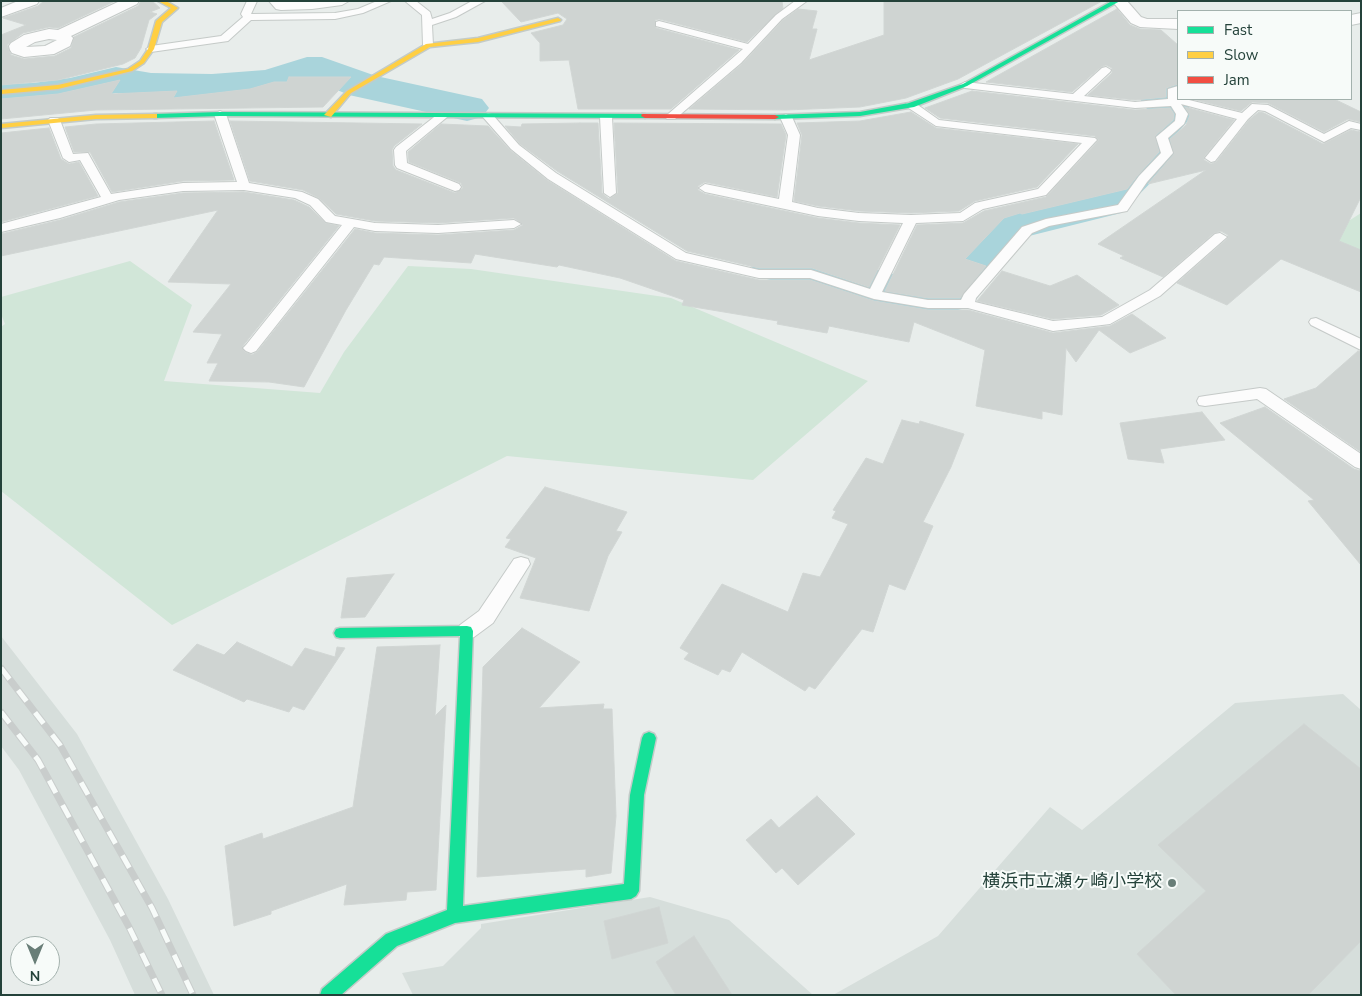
<!DOCTYPE html>
<meta charset="utf-8">
<style>
body{margin:0}
#map{position:relative;width:1362px;height:996px;overflow:hidden;background:#e8edeb;font-family:"Nunito Sans",sans-serif}
canvas{display:block}
.frame{position:absolute;inset:0;border:2px solid #24423a;pointer-events:none}
.legend{position:absolute;left:1177px;top:10px;width:175px;height:90px;box-sizing:border-box;background:#f7fbf9;border:1px solid #a3b1ad;margin:0;padding:6px 9px;list-style:none;font-size:15px;color:#24423a}
.legend li{display:flex;align-items:center;gap:10px;height:25px}
.legend b{width:25px;border:1px solid #a3b1ad}
.north{position:absolute;left:10px;top:936px;width:50px;height:50px;box-sizing:border-box;background:#f7fbf9;border:1px solid #a3b1ad;border-radius:50%;rotate:180deg;font-size:14px;font-weight:700;line-height:20px;text-align:center;color:#24423a}
.north::after{content:'';display:block;margin:auto;width:18px;height:22px;background:#697e78;clip-path:polygon(50% 0,100% 100%,50% 72%,0 100%)}
</style>
<div id="map">
<canvas width="1362" height="996"></canvas>
<div class="frame"></div>
<ul class="legend">
<li><b style="height:6px;background:#16e098"></b>Fast</li>
<li><b style="height:6px;background:#ffcf43"></b>Slow</li>
<li><b style="height:6px;background:#f24e42"></b>Jam</li>
</ul>
<div class="north">N</div>
</div>
<script>
const c = document.querySelector('canvas').getContext('2d');
c.lineJoin = 'round';
function fillPath(path, color) {
  c.fillStyle = color;
  c.fill(path, 'evenodd');
}
function shape(rows) {
  const path = new Path2D();
  for (const r of rows) {
    path.moveTo(r[0], r[1]);
    for (let i = 2; i < r.length; i += 2) path.lineTo(r[i], r[i + 1]);
  }
  return path;
}
function strokePath(path, color, width, dash) {
  c.strokeStyle = color;
  c.lineWidth = width;
  c.lineCap = dash ? 'butt' : 'round';
  c.setLineDash(dash || []);
  c.stroke(path);
}
function drawText(font, color, halo, rows, align = 'center') {
  c.font = font + ' "Nunito Sans","Noto Sans JP",sans-serif';
  c.lineWidth = 4;
  c.setLineDash([]);
  c.textBaseline = 'middle';
  c.strokeStyle = halo;
  c.fillStyle = color;
  for (const [text, x, y, turn = 0] of rows) {
    c.save();
    c.translate(x, y);
    c.rotate((+turn || 0) * Math.PI / 180);
    c.textAlign = isNaN(turn) ? turn : align;
    if (halo) c.strokeText(text, 0, 0);
    c.fillText(text, 0, 0);
    c.restore();
  }
}
fillPath(shape([
 [1,636,77,734,168,899,214,995,135,995,110,940,19,770,1,746],
 [1343,694,1361,710,1361,995,833,995,938,936,1050,807,1082,830,1235,703],
 [650,897,729,920,813,995,413,995,402,973,443,966,481,928,481,924]
]), '#d6dedb');
fillPath(shape([
 [1361,213,1361,253,1326,235,1344,224],
 [130,261,192,305,164,381,320,393,344,352,408,266,471,269,671,298,868,381,753,480,507,456,172,625,1,491,1,327,5,324,1,314,1,297]
]), '#d1e6d8');
fillPath(shape([
 [307,57,322,57,376,76,482,99,489,108,482,117,467,121,349,95,316,81,311,81,270,95,212,100,151,99,116,93,70,104,33,109,1,110,1,84,33,83,70,78,116,67,151,73,212,74,265,70,307,57],
 [1178,68,1178,99,1183,99,1194,114,1173,138,1177,153,1170,163,1121,213,1025,237,970,307,950,312,927,313,886,306,806,282,778,282,759,277,751,266,759,255,778,250,810,250,893,274,934,279,989,215,1085,191,1130,150,1127,136,1149,112,1138,96,1150,76,1178,68]
]), '#a9d4db');
const building = shape([
 [44,1,115,1,58,28,49,27,23,33,7,45,11,55,24,59,55,56,71,48,74,37,138,6,141,1,152,1,160,8,150,12,157,14,149,20,141,48,135,58,123,64,58,80,1,85,1,35,26,25,3,18,38,6,44,1],
 [501,1,782,1,783,8,747,42,659,19,655,20,656,28,739,50,671,109,578,109,569,60,540,61,540,43,531,33,563,25,567,19,558,13,521,22,501,1],
 [884,1,1102,1,958,79,906,98,860,107,786,110,689,109,742,64,783,20,798,9,817,11,812,29,817,29,809,60,884,35,884,1],
 [1117,9,1130,25,1140,29,1161,30,1178,45,1178,84,1166,88,1166,97,1135,100,1088,95,1112,73,1112,68,1106,65,1101,67,1072,92,986,82,1117,9],
 [289,77,351,77,323,107,96,110,1,119,1,99,58,94,120,80,111,94,177,91,173,98,250,89,274,82,287,82,289,77],
 [972,91,1135,110,1170,108,1174,114,1173,120,1155,136,1159,152,1138,175,1127,189,1022,214,1020,213,1004,218,965,259,986,266,960,298,928,298,885,291,917,225,963,223,984,211,1046,197,1099,140,1095,136,940,118,925,108,972,91],
 [1192,99,1334,99,1361,112,1361,122,1348,119,1324,132,1268,103,1252,102,1241,111,1192,99],
 [1185,107,1234,120,1204,157,1204,160,1211,164,1216,162,1249,120,1259,112,1264,113,1323,144,1351,130,1361,132,1361,197,1339,241,1361,250,1361,292,1281,259,1227,305,1177,283,1228,238,1228,235,1221,231,1214,233,1163,277,1120,258,1124,256,1098,244,1206,170,1148,184,1174,154,1170,139,1186,125,1190,115,1185,107],
 [911,112,936,128,1078,144,1037,187,975,201,959,211,911,213,859,211,818,206,794,201,802,135,797,123,860,121,911,112],
 [214,121,234,180,183,181,112,192,90,152,74,152,65,127,96,124,214,121],
 [230,121,422,124,394,146,392,150,393,166,396,170,455,193,463,188,461,183,409,162,408,152,441,124,488,126,510,150,547,180,676,261,759,280,810,280,874,301,928,310,968,310,1053,333,1110,326,1132,314,1166,338,1130,353,1099,330,1076,362,1066,348,1062,415,1042,411,1042,419,976,406,985,350,914,322,909,342,829,326,827,333,777,324,778,321,682,305,684,300,620,278,559,265,557,267,475,254,471,263,384,257,379,265,374,264,346,310,304,387,269,382,209,381,218,363,207,363,222,334,193,332,231,284,168,282,218,210,1,256,1,234,60,220,119,202,183,193,244,192,294,200,309,207,325,223,339,226,242,347,245,352,252,355,257,352,355,229,375,233,438,235,514,230,523,225,514,218,438,223,375,221,336,214,319,198,303,190,250,181,230,121],
 [580,123,598,123,602,193,609,199,618,193,614,123,781,124,786,135,777,197,705,182,698,186,698,190,705,194,818,218,859,223,900,225,869,287,812,268,759,268,687,251,557,171,520,144,505,126,521,127,522,124,580,123],
 [49,128,61,159,69,164,79,162,98,196,1,222,1,133,49,128],
 [1002,271,1050,286,1077,275,1119,305,1101,315,1053,319,977,301,1002,271],
 [1358,351,1361,352,1361,452,1284,399,1316,388,1358,351],
 [1265,407,1354,469,1361,471,1361,565,1308,501,1314,500,1220,423,1265,407],
 [1202,412,1225,440,1160,449,1164,463,1128,459,1120,423,1202,412],
 [902,420,919,424,920,421,964,434,951,467,923,522,933,526,905,590,889,584,873,632,862,629,815,689,809,686,805,691,742,652,730,672,722,669,718,675,684,659,689,653,680,648,722,584,788,612,803,573,820,577,848,524,832,518,836,511,833,510,866,458,883,464,902,420],
 [545,487,627,512,616,531,622,532,608,556,589,611,520,598,536,558,505,547,511,539,506,538,545,487],
 [394,574,365,617,341,618,347,578,394,574],
 [522,628,580,662,539,708,604,704,603,709,612,709,616,816,611,873,586,877,586,869,477,877,483,667,522,628],
 [237,642,292,667,305,648,335,657,337,647,345,648,304,710,293,706,289,712,247,699,244,702,173,670,197,644,224,655,237,642],
 [440,645,435,716,446,705,436,890,407,892,406,900,344,905,347,884,271,911,271,914,234,926,225,846,262,833,263,839,353,807,377,647,440,645],
 [1304,724,1361,769,1361,941,1308,995,1176,995,1137,954,1206,891,1158,845,1304,724],
 [817,796,855,834,798,885,782,868,776,873,746,840,771,819,779,828,817,796],
 [659,907,668,943,612,959,604,921,659,907],
 [694,936,732,995,676,995,656,962,694,936]
]);
fillPath(building, '#cfd4d2');
strokePath(building, '#d1d6d4', 1);
const lane = shape([
 [247,1,257,1,251,14,335,13,358,9,377,1,391,1,363,13,335,19,251,20,228,41,151,52,146,49,151,46,221,36,243,17,241,14,247,1],
 [405,1,416,1,430,12,432,19,450,13,472,1,485,1,456,17,432,25,433,45,428,48,423,45,422,15,405,1],
 [795,1,807,1,782,19,741,63,675,119,667,119,665,117,667,115,743,49,656,26,656,22,659,21,748,44,776,15,795,1],
 [1106,67,1111,70,1110,72,1084,96,1135,102,1168,99,1168,89,1178,86,1178,99,1185,99,1242,113,1252,104,1268,105,1324,134,1349,121,1361,124,1361,130,1351,128,1324,142,1265,111,1258,110,1248,119,1215,161,1211,162,1205,158,1237,119,1181,104,1188,114,1184,124,1168,138,1173,153,1147,182,1127,211,1049,226,1032,233,976,298,975,302,1053,321,1102,317,1150,290,1215,234,1220,233,1227,237,1160,296,1110,324,1053,331,968,308,928,308,874,299,810,278,759,278,676,259,548,179,511,149,482,116,488,113,492,114,519,145,556,173,686,253,759,270,811,270,870,289,903,223,859,221,818,216,705,192,699,188,705,184,779,199,788,135,780,117,786,114,792,117,800,135,792,202,818,208,859,213,911,215,960,213,975,203,1038,189,1082,143,936,126,907,107,905,105,907,103,915,103,939,120,1095,138,1097,140,1095,142,1046,195,983,209,963,221,916,223,882,292,928,300,961,300,964,294,1022,227,1046,219,1118,205,1139,176,1161,153,1156,137,1175,121,1176,114,1171,106,1135,108,965,88,960,85,965,82,1073,94,1102,68,1106,67],
 [220,111,226,114,249,183,302,192,318,199,335,216,375,223,438,225,514,220,521,224,514,228,438,233,375,231,354,227,256,351,251,353,246,351,243,348,246,345,342,225,326,222,310,205,295,198,244,190,183,191,119,200,60,218,1,232,1,224,101,197,80,160,69,162,63,158,48,120,50,118,58,118,60,120,73,154,88,153,111,194,183,183,237,182,214,114,220,111],
 [442,113,448,116,446,118,406,151,407,163,459,184,461,187,459,190,455,191,397,168,395,165,394,150,396,147,438,114,442,113],
 [606,114,612,117,616,193,610,197,604,193,600,117,606,114],
 [1316,318,1361,339,1361,350,1311,325,1309,322,1311,319,1316,318],
 [1260,388,1266,389,1361,454,1361,469,1355,467,1257,399,1205,406,1199,405,1197,401,1199,397,1205,396,1260,388],
 [521,557,528,559,530,564,493,623,474,637,467,639,460,637,457,631,460,625,479,611,514,559,521,557]
]);
const street = shape([
 [18,1,39,1,37,4,1,17,1,8,18,1],
 [120,1,139,1,137,4,71,36,73,38,70,46,54,54,24,57,12,53,10,50,9,46,11,43,24,35,49,29,58,30,120,1],
 [49,39,57,40,45,46,26,47,35,42,49,39],
 [269,1,349,1,342,5,312,9,281,10,276,9,269,1],
 [1112,1,1127,1,1141,17,1147,19,1178,19,1178,29,1140,27,1131,23,1112,1],
 [1361,13,1361,23,1351,25,1351,15,1361,13]
]);
const fast = shape([
 [1112,1,1120,1,967,86,914,107,860,116,775,119,771,117,775,115,860,112,909,103,963,84,1112,1],
 [220,112,645,114,649,116,645,118,220,116,154,118,150,116,154,114,220,112],
 [467,626,471,627,473,631,463,906,624,884,630,795,642,738,644,734,649,732,654,734,656,738,644,795,639,891,636,896,631,899,455,923,397,946,341,995,320,995,322,989,386,934,447,910,460,636,340,638,336,637,334,633,336,629,340,628,467,626]
]);
const slow = shape([
 [158,1,166,1,178,8,162,22,154,49,144,63,132,71,58,89,1,94,1,90,58,85,128,69,140,61,148,49,156,21,171,8,158,1],
 [558,18,561,20,560,21,478,42,430,47,351,93,331,117,324,115,347,91,426,44,478,38,558,18],
 [154,114,157,114,157,118,96,119,1,128,1,124,96,115,154,114]
]);
const jam = shape([
 [642,114,775,115,779,117,775,119,645,118,641,116,642,114]
]);
strokePath(lane, '#c5cac8', 2);
strokePath(street, '#c5cac8', 2);
strokePath(fast, '#c3cbc8', 3);
strokePath(slow, '#c3cbc8', 3);
strokePath(jam, '#c3cbc8', 3);
fillPath(lane, '#fcfcfc');
fillPath(street, '#fcfcfc');
fillPath(fast, '#16e098');
fillPath(slow, '#ffcf43');
fillPath(jam, '#f24e42');
const rail = shape([
 [1,668,60,745,152,908,193,995],
 [1,712,38,760,129,927,162,995]
]);
strokePath(rail, '#c9cdcc', 7);
strokePath(rail, '#f7fbf9', 5, [14]);
for (const [x, y, r, color] of [
 [1172,883,5,"#697e78"]
]) {
  const dot = new Path2D();
  dot.arc(x, y, r, 0, 2 * Math.PI);
  c.fillStyle = color;
  c.fill(dot);
  strokePath(dot, '#f7fbf9', 2);
}
drawText('18px', '#24423a', '#f7fbf9', [
 ["横浜市立瀬ヶ崎小学校",1162,883]
], 'right');
</script>
